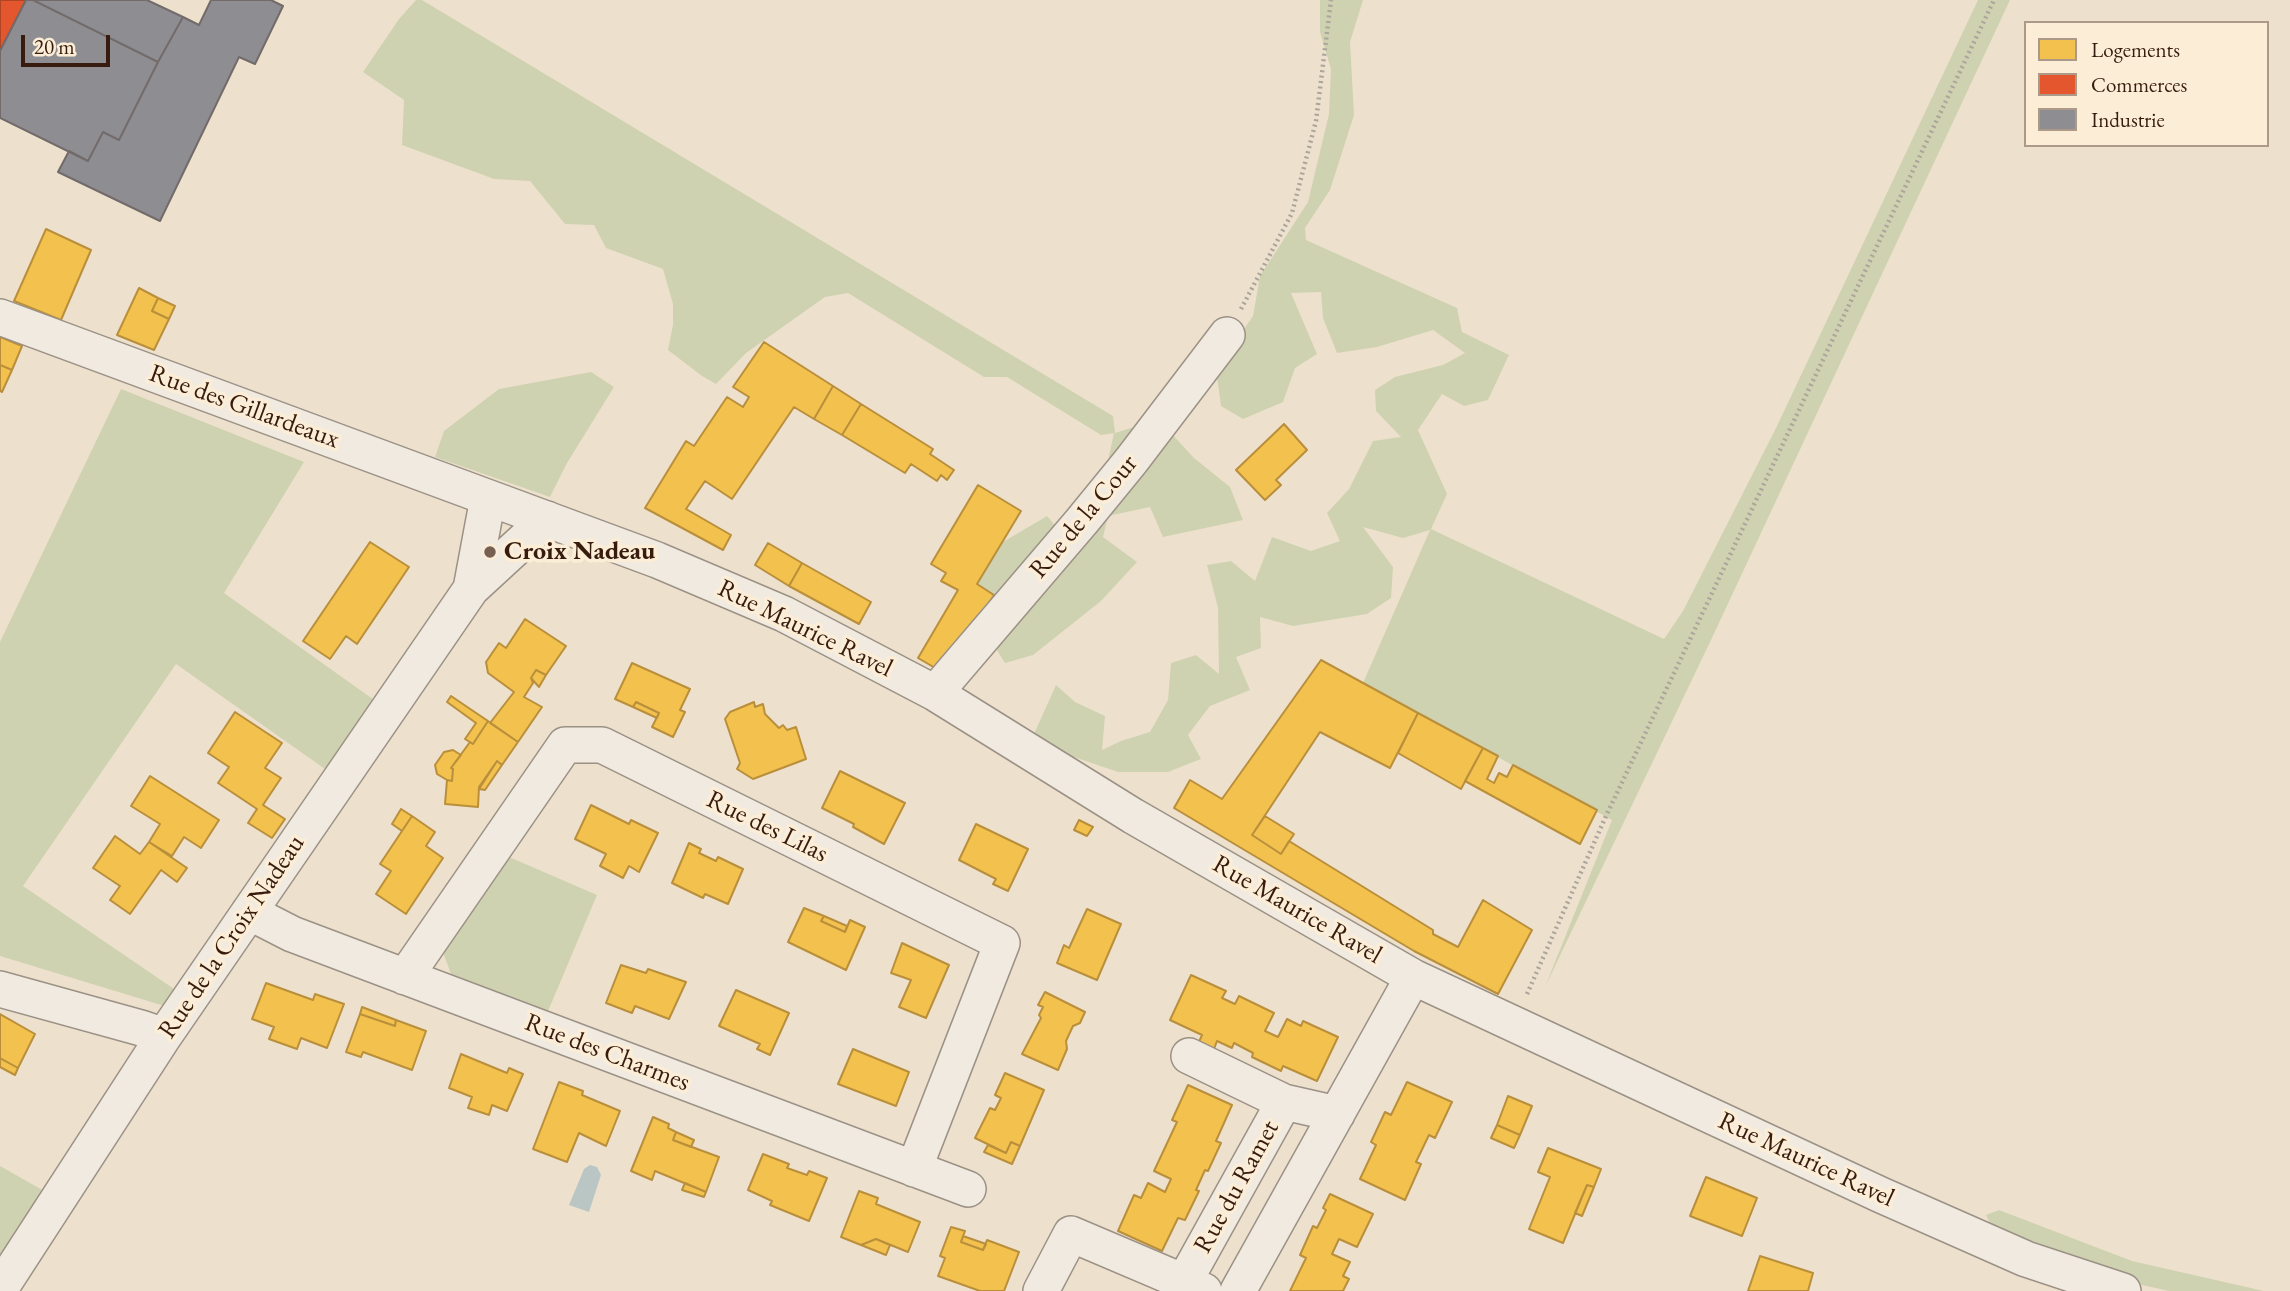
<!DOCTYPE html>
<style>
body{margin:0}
#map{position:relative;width:2290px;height:1291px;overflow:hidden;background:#ede1ce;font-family:"EB Garamond",serif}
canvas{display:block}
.legend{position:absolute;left:2024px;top:21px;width:245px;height:126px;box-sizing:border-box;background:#fcedd7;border:2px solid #ad9987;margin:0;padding:9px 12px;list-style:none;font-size:21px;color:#371b0e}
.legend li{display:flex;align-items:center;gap:14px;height:35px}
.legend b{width:35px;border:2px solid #ad9987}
.scale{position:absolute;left:21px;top:35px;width:89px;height:32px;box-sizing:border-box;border:4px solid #371b0e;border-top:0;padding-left:9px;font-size:21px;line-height:24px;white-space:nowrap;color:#371b0e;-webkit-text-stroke:5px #fcedd7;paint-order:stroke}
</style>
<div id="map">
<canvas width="2290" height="1291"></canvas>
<ul class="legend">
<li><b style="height:19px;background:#f2c14e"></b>Logements</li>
<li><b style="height:19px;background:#e4572e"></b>Commerces</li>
<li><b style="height:19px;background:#8d8d92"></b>Industrie</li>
</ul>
<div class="scale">20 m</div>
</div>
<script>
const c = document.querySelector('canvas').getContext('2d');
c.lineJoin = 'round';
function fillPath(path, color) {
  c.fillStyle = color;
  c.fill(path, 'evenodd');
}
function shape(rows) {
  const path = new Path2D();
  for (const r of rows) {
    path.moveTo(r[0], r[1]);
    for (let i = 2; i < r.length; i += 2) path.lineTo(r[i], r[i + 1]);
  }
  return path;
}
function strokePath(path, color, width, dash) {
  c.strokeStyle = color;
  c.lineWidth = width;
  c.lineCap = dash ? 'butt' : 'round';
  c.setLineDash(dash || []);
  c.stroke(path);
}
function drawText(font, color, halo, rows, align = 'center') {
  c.font = font + ' "EB Garamond",serif';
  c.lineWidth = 7;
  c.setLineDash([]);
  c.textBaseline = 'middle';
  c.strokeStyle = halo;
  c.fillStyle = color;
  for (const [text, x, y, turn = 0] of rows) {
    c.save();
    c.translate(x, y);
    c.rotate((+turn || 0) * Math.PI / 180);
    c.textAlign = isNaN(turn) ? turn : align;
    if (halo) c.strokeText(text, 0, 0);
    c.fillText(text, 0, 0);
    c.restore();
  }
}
fillPath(shape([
 [416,0,422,0,1113,416,1115,433,1137,426,1171,433,1194,458,1230,487,1243,520,1163,537,1150,507,1108,516,1103,537,1137,562,1101,601,1033,655,1005,663,992,642,977,584,1003,542,1047,516,1059,530,1117,479,1109,456,1114,433,1101,435,1007,377,984,377,848,293,825,297,746,353,716,384,702,376,668,350,673,325,673,304,663,269,606,248,594,225,565,224,530,181,494,179,402,145,404,100,363,72,399,19],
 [1320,0,1363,0,1350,42,1354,115,1330,190,1305,228,1306,240,1457,308,1462,332,1509,355,1488,400,1464,406,1442,394,1418,430,1447,494,1431,529,1664,639,1683,611,1777,426,1978,0,2010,0,1711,640,1545,987,1612,820,1363,683,1430,530,1403,538,1363,527,1393,567,1391,598,1367,614,1293,626,1260,617,1261,648,1236,657,1250,690,1210,706,1188,735,1201,759,1168,772,1118,772,1074,757,1049,757,1034,734,1056,685,1075,702,1105,716,1102,750,1121,741,1150,732,1168,700,1171,663,1196,655,1219,674,1218,608,1207,565,1231,561,1255,581,1272,537,1311,551,1340,541,1327,513,1349,489,1373,441,1401,437,1376,411,1375,390,1395,377,1443,365,1465,353,1433,330,1377,347,1337,353,1323,318,1321,292,1291,293,1317,354,1295,368,1283,402,1243,419,1221,406,1216,369,1253,316,1260,276,1308,202,1329,114,1331,69,1320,32],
 [591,372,614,387,567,463,550,497,435,457,444,431,499,389],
 [121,389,304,462,224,593,377,702,325,769,176,664,23,886,180,993,171,1008,0,956,0,642],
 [500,853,597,895,546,1016,466,987,451,974,444,955,447,938],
 [0,1166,46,1192,0,1262],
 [1999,1210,2132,1261,2264,1291,2169,1291,2093,1274,1993,1230,1986,1215]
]), '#cfd2b0');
fillPath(shape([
 [590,1165,597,1167,601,1175,589,1212,569,1205,584,1169]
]), '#bac6c4');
const homes = shape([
 [46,229,91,250,61,320,14,301,46,229],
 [139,288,158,298,152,311,169,319,154,350,117,335,139,288],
 [158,298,175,306,169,319,152,311,158,298],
 [0,337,22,346,12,370,0,365,0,337],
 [764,342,833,386,814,419,794,407,732,499,705,481,686,509,731,535,723,550,645,508,686,441,694,446,727,397,743,407,749,397,733,387,764,342],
 [0,365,12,370,2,392,0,391,0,365],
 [833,386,861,404,842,435,814,419,833,386],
 [861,404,933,449,930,454,954,470,947,480,941,475,937,481,911,464,905,473,842,435,861,404],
 [1284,424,1307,450,1276,480,1281,485,1265,500,1236,470,1284,424],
 [978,485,1021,511,977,584,994,595,969,636,942,672,918,658,958,590,941,581,946,573,931,564,978,485],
 [370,542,409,567,357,644,346,636,330,659,303,641,370,542],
 [768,543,802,563,789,586,755,565,768,543],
 [802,563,871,602,859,624,789,586,802,563],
 [525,619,566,646,546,675,536,670,531,678,533,683,524,697,542,707,518,742,490,723,514,692,488,673,486,662,499,643,506,648,525,619],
 [1321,660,1418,713,1390,768,1320,732,1252,835,1281,854,1289,841,1433,930,1433,934,1458,947,1483,900,1532,930,1498,994,1414,951,1174,808,1190,780,1222,799,1321,660],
 [632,663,690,689,680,710,685,712,673,737,652,727,659,713,636,702,633,707,615,699,632,663],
 [536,670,546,675,539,687,531,678,536,670],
 [451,696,488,721,473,744,465,739,476,723,447,702,451,696],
 [636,702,659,713,657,718,633,707,636,702],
 [754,702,755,707,763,704,765,714,779,728,783,725,787,730,796,727,806,759,753,779,737,769,740,763,725,719,730,712,754,702],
 [235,712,282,743,265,768,281,778,263,805,285,819,272,838,248,823,257,809,218,783,229,767,208,753,235,712],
 [1418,713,1483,748,1461,789,1398,753,1418,713],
 [488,721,518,742,502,765,497,761,479,787,478,807,445,804,447,780,452,781,453,769,451,768,470,742,473,744,488,721],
 [1483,748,1498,756,1487,779,1494,783,1499,773,1507,777,1513,765,1597,810,1580,844,1465,781,1483,748],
 [453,750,461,755,451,768,453,769,452,781,447,780,437,774,435,765,444,752,453,750],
 [497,761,502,765,485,790,479,789,497,761],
 [840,771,905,803,884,844,853,827,854,824,822,808,840,771],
 [150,776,219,820,201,848,184,837,172,856,149,842,160,824,131,806,150,776],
 [591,805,629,824,631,820,658,833,639,872,629,866,623,878,600,866,606,854,575,839,591,805],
 [401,809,412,816,402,831,392,824,401,809],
 [412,816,435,832,426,846,443,858,406,914,376,894,391,871,380,864,412,816],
 [1265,816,1294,834,1281,854,1252,835,1265,816],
 [1079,820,1093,827,1087,836,1074,830,1079,820],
 [976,824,1028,849,1008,891,993,884,996,879,959,860,976,824],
 [115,836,140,854,149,842,187,868,177,882,161,870,130,914,110,900,120,886,93,868,115,836],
 [689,843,701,849,699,853,716,861,718,857,743,869,728,904,705,894,703,898,672,883,689,843],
 [804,908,824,916,821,921,845,932,850,920,865,927,846,970,788,942,804,908],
 [1087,909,1121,924,1097,980,1057,963,1064,945,1069,948,1087,909],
 [824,916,847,926,845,932,821,921,824,916],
 [902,943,949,965,926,1018,899,1007,911,980,891,973,902,943],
 [621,965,646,973,648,969,686,982,669,1019,635,1006,632,1013,606,1003,621,965],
 [1191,975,1226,991,1222,998,1235,1004,1239,996,1274,1013,1265,1031,1278,1037,1287,1019,1301,1026,1303,1021,1338,1037,1317,1081,1283,1066,1281,1071,1252,1057,1253,1053,1234,1043,1232,1048,1217,1041,1214,1049,1199,1042,1202,1035,1170,1020,1191,975],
 [266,983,313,1000,315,994,344,1004,327,1048,301,1038,297,1049,269,1039,274,1027,252,1019,266,983],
 [736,990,789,1013,770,1055,757,1049,760,1044,719,1026,736,990],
 [1045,992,1085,1012,1080,1023,1073,1026,1066,1041,1067,1049,1058,1070,1022,1054,1041,1018,1039,1015,1043,1007,1038,1005,1045,992],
 [362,1007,396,1020,395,1026,360,1014,362,1007],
 [0,1014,35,1034,18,1068,0,1058,0,1014],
 [360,1014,395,1026,396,1020,426,1031,412,1070,363,1052,361,1057,346,1052,360,1014],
 [853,1049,909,1072,896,1106,838,1084,853,1049],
 [461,1054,507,1073,509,1068,523,1074,507,1111,492,1105,489,1115,468,1108,472,1097,449,1088,461,1054],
 [0,1058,18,1068,15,1075,0,1067,0,1058],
 [1005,1073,1044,1090,1020,1146,1011,1142,1006,1153,975,1138,990,1108,995,1110,1001,1098,995,1095,1005,1073],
 [559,1082,583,1091,582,1095,620,1111,606,1146,579,1133,567,1162,533,1149,559,1082],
 [1407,1082,1452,1102,1435,1138,1429,1135,1416,1162,1421,1164,1405,1200,1360,1179,1376,1145,1371,1142,1385,1112,1391,1115,1407,1082],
 [1188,1085,1232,1105,1216,1141,1221,1143,1208,1171,1205,1170,1196,1190,1199,1191,1185,1220,1178,1218,1162,1251,1118,1231,1134,1195,1141,1198,1148,1183,1165,1192,1171,1179,1154,1171,1177,1122,1172,1120,1188,1085],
 [1508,1096,1532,1106,1520,1135,1497,1125,1508,1096],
 [653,1117,669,1124,668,1128,676,1132,673,1140,719,1157,706,1192,655,1171,652,1180,631,1171,653,1117],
 [1497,1125,1520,1135,1514,1148,1491,1138,1497,1125],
 [676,1132,694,1140,691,1147,673,1140,676,1132],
 [1011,1142,1020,1146,1012,1164,984,1152,988,1145,1006,1153,1011,1142],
 [1548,1148,1601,1169,1594,1187,1587,1185,1563,1243,1529,1229,1550,1177,1538,1172,1548,1148],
 [763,1154,789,1164,787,1168,807,1175,809,1171,827,1178,809,1221,770,1205,772,1201,748,1190,763,1154],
 [1706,1177,1757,1198,1742,1236,1690,1216,1706,1177],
 [685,1183,706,1192,704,1197,682,1190,685,1183],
 [1587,1185,1594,1187,1582,1216,1575,1213,1587,1185],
 [859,1191,878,1198,876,1204,920,1222,908,1252,876,1239,861,1245,841,1237,859,1191],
 [1330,1194,1373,1214,1357,1247,1339,1239,1332,1254,1350,1262,1343,1276,1349,1279,1343,1291,1290,1291,1306,1258,1300,1255,1313,1226,1317,1228,1326,1210,1323,1208,1330,1194],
 [951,1227,965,1231,961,1242,983,1250,987,1240,1019,1252,1004,1291,980,1291,938,1276,945,1258,940,1256,951,1227],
 [963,1236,986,1244,983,1250,961,1242,963,1236],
 [876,1239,890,1245,886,1255,861,1245,876,1239],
 [1760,1256,1813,1273,1808,1291,1748,1291,1760,1256]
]);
fillPath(homes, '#f2c14e');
strokePath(homes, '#ba8f3b', 2);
const shops = shape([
 [0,0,26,0,0,51,0,0]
]);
fillPath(shops, '#e4572e');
strokePath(shops, '#b04524', 2);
const industry = shape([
 [26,0,33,0,158,62,119,140,103,132,88,161,0,118,0,51,26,0],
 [33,0,147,0,183,17,158,62,33,0],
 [211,0,271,0,283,6,255,64,239,57,160,221,58,172,69,151,88,161,103,132,119,140,158,62,183,17,199,25,211,0]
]);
fillPath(industry, '#8d8d92');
strokePath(industry, '#736b6a', 2);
const minor = shape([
 [0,317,657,560,784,614,935,693,1133,816,1413,977,1881,1195,2026,1259,2123,1291],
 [488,498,471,589,547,519],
 [935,693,1082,521,1131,461,1227,335],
 [249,912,292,934,968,1189],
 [405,977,565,745,602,745,1002,943,914,1169],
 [0,989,141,1028,164,1036],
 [1189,1056,1284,1102],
 [0,1289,164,1036,471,589],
 [1041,1291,1071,1234,1184,1282],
 [1204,1291,1184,1282,1284,1102,1337,1114],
 [1238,1291,1413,977]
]);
strokePath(minor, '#9c9185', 38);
strokePath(shape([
 [1241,309,1292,213,1316,121,1331,0],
 [1527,994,1606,816,1994,0]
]), '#aca59c', 4.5, [2, 3.5]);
strokePath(minor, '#f0eae0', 35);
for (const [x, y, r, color] of [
 [490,552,7,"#776051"]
]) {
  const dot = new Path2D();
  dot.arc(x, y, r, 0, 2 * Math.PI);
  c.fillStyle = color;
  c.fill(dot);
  strokePath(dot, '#fcedd7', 2.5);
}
drawText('26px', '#371b0e', '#fcedd7', [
 ["Rue des Gillardeaux",244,407,20],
 ["Rue de la Cour",1084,517,-50],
 ["Rue Maurice Ravel",805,629,26],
 ["Rue des Lilas",767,827,26],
 ["Rue Maurice Ravel",1297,910,30],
 ["Rue de la Croix Nadeau",232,937,-56],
 ["Rue des Charmes",607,1053,21],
 ["Rue Maurice Ravel",1806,1160,25],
 ["Rue du Ramet",1237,1187,-61]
]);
drawText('bold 26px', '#371b0e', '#fcedd7', [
 ["Croix Nadeau",504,552]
], 'left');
</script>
